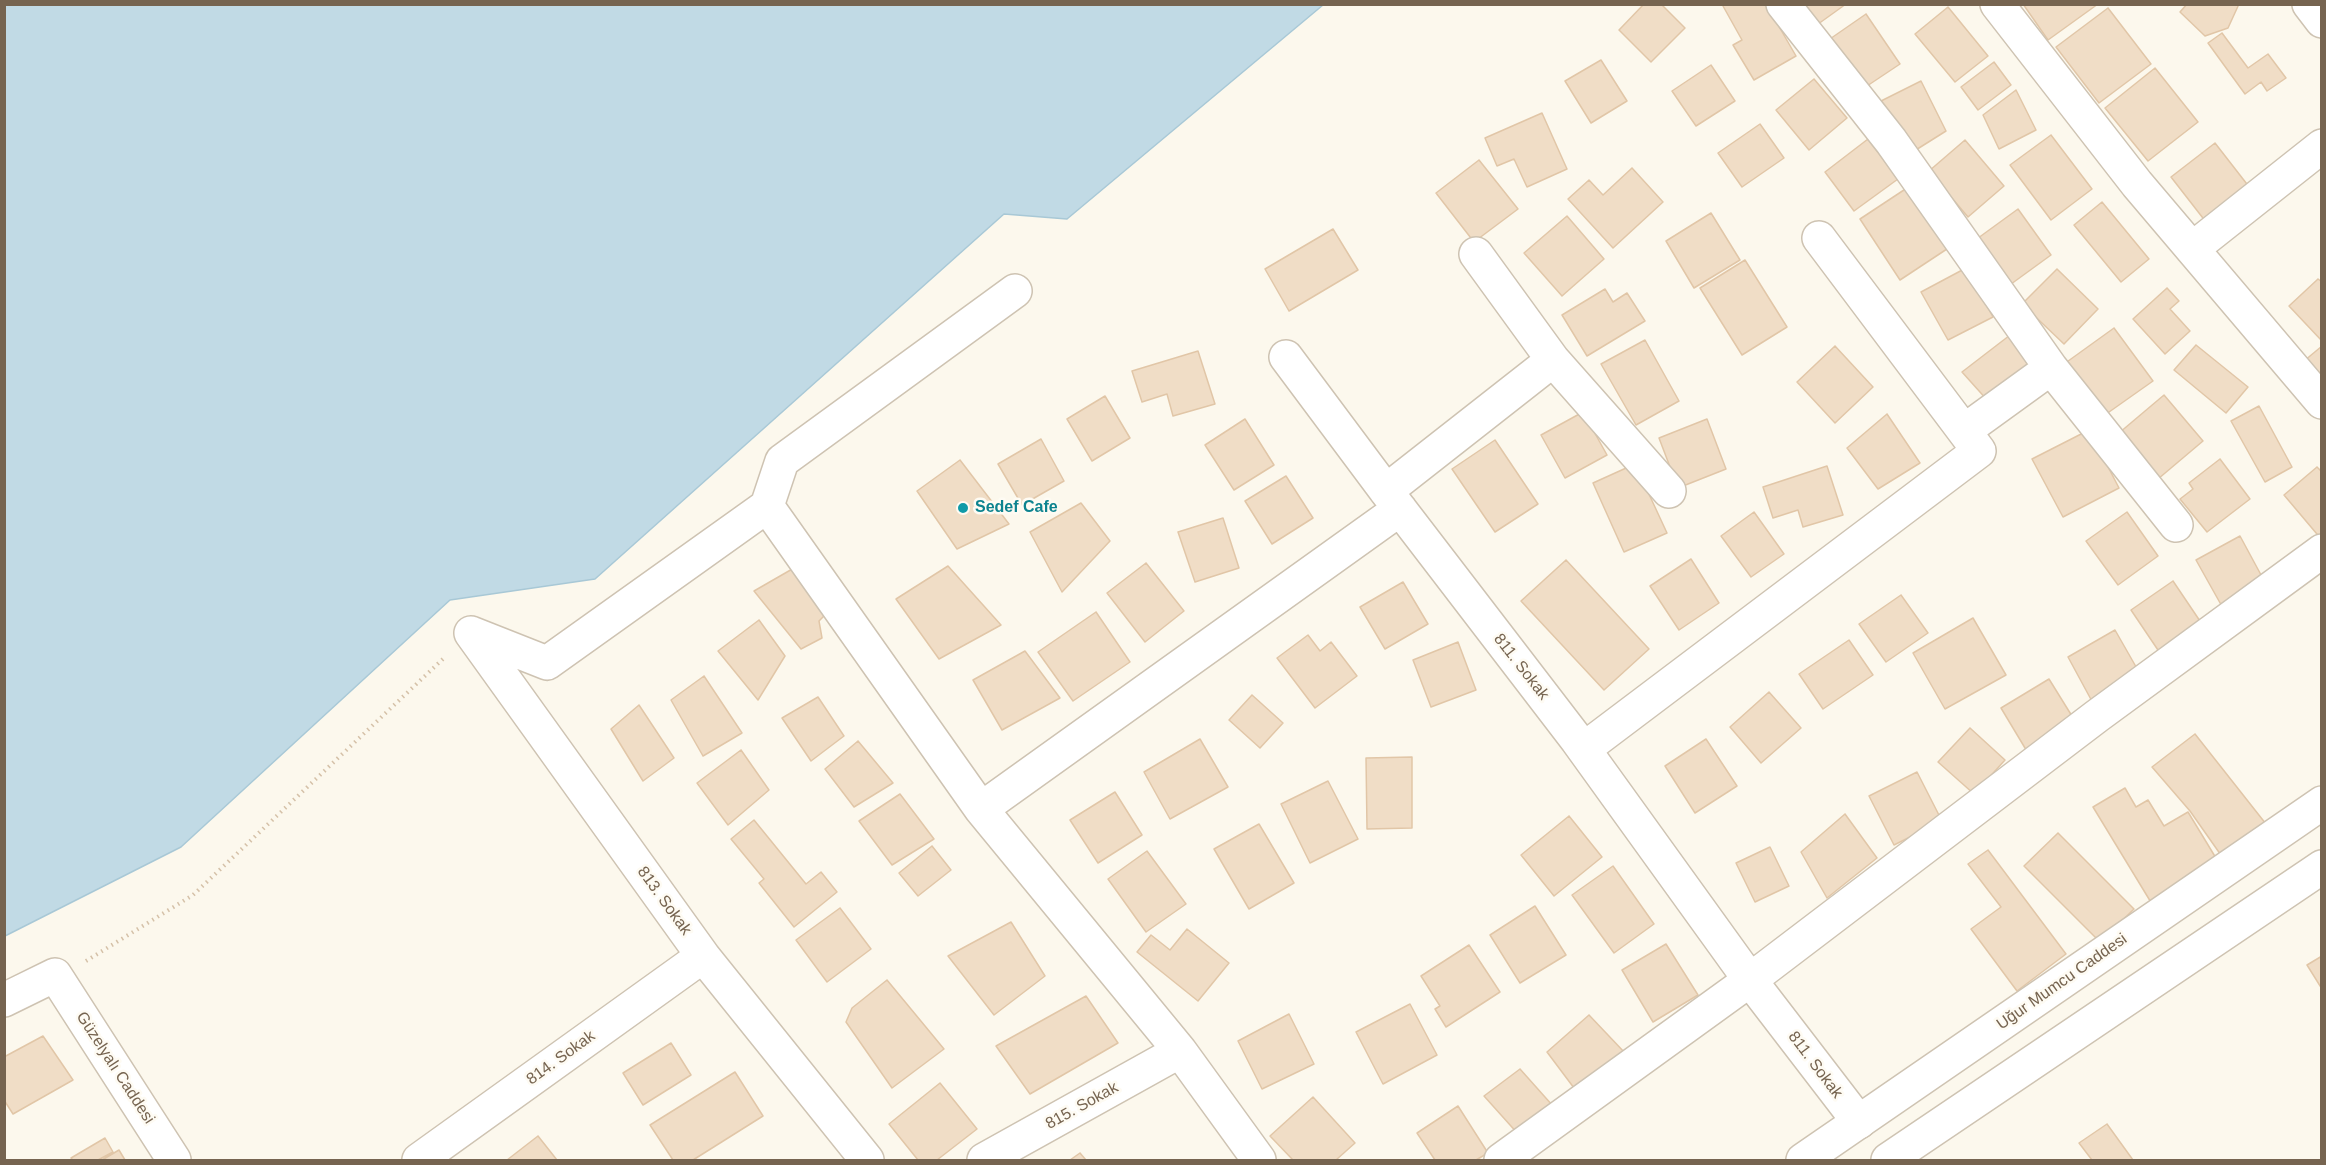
<!DOCTYPE html>
<meta charset="utf-8">
<style>
body{margin:0}
#map{position:relative;width:2326px;height:1165px;overflow:hidden;background:#fcf8ed;font-family:Arial,sans-serif}
canvas{display:block}
.frame{position:absolute;inset:0;border:6px solid #766450;pointer-events:none}
</style>
<div id="map">
<canvas width="2326" height="1165"></canvas>
<div class="frame"></div>
</div>
<script>
const c = document.querySelector('canvas').getContext('2d');
c.lineJoin = 'round';
function fillPath(path, color) {
  c.fillStyle = color;
  c.fill(path, 'evenodd');
}
function shape(rows) {
  const path = new Path2D();
  for (const r of rows) {
    path.moveTo(r[0], r[1]);
    for (let i = 2; i < r.length; i += 2) path.lineTo(r[i], r[i + 1]);
  }
  return path;
}
function strokePath(path, color, width, dash) {
  c.strokeStyle = color;
  c.lineWidth = width;
  c.lineCap = dash ? 'butt' : 'round';
  c.setLineDash(dash || []);
  c.stroke(path);
}
function drawText(font, color, halo, rows, align = 'center') {
  c.font = font + ' Arial,sans-serif';
  c.lineWidth = 5;
  c.setLineDash([]);
  c.textBaseline = 'middle';
  c.strokeStyle = halo;
  c.fillStyle = color;
  for (const [text, x, y, turn = 0] of rows) {
    c.save();
    c.translate(x, y);
    c.rotate((+turn || 0) * Math.PI / 180);
    c.textAlign = isNaN(turn) ? turn : align;
    if (halo) c.strokeText(text, 0, 0);
    c.fillText(text, 0, 0);
    c.restore();
  }
}
const water = shape([
 [4,5,5,4,1323,5,1067,219,1004,214,595,579,450,600,181,847,5,936,4,5]
]);
fillPath(water, '#c1dae5');
strokePath(water, '#a8c8d6', 1.5);
const building = shape([
 [1644,4,1661,4,1685,28,1651,62,1619,30,1644,4],
 [1725,4,1766,4,1796,56,1754,80,1733,45,1742,40,1723,6,1725,4],
 [1795,4,1846,4,1814,27,1795,4],
 [2023,4,2098,4,2048,40,2023,4],
 [2187,4,2239,4,2228,28,2205,36,2180,12,2187,4],
 [1948,7,1988,56,1955,82,1915,34,1948,7],
 [2108,8,2151,64,2099,103,2056,47,2108,8],
 [1866,14,1900,64,1861,90,1827,41,1866,14],
 [2222,33,2248,68,2268,54,2286,78,2267,91,2261,82,2245,94,2208,43,2222,33],
 [1601,60,1627,101,1591,123,1565,81,1601,60],
 [1994,62,2011,85,1978,110,1961,87,1994,62],
 [1711,65,1735,101,1696,126,1672,91,1711,65],
 [2155,68,2198,122,2148,161,2105,108,2155,68],
 [1814,79,1847,118,1809,150,1776,110,1814,79],
 [1921,81,1946,131,1911,153,1877,103,1921,81],
 [2016,90,2036,130,1999,149,1983,115,2016,90],
 [1542,113,1567,169,1527,187,1514,159,1497,166,1485,138,1542,113],
 [1760,124,1784,158,1742,187,1718,153,1760,124],
 [2051,135,2092,189,2051,220,2010,165,2051,135],
 [1868,139,1898,179,1854,211,1825,172,1868,139],
 [1965,140,2004,186,1968,217,1929,171,1965,140],
 [2215,143,2250,188,2206,222,2171,177,2215,143],
 [1479,160,1518,209,1474,242,1436,193,1479,160],
 [1632,168,1663,202,1613,248,1568,199,1589,180,1603,195,1632,168],
 [1910,186,1950,247,1900,280,1860,219,1910,186],
 [2102,202,2149,259,2121,282,2074,225,2102,202],
 [2018,209,2051,255,2007,287,1974,241,2018,209],
 [1711,213,1740,260,1694,288,1666,241,1711,213],
 [1567,216,1604,259,1562,296,1524,253,1567,216],
 [1333,229,1358,270,1289,311,1265,269,1333,229],
 [1745,260,1787,327,1742,355,1700,288,1745,260],
 [1966,268,1993,317,1948,340,1921,292,1966,268],
 [2057,269,2098,309,2064,344,2022,304,2057,269],
 [2318,279,2322,282,2321,340,2289,306,2318,279],
 [2167,288,2179,301,2170,309,2190,331,2165,354,2133,319,2167,288],
 [1605,289,1613,302,1627,293,1645,321,1587,356,1562,315,1605,289],
 [2114,328,2153,381,2102,417,2064,364,2114,328],
 [2014,332,2036,366,1988,401,1962,372,2014,332],
 [1645,340,1679,401,1636,425,1601,364,1645,340],
 [2196,345,2248,387,2226,413,2174,370,2196,345],
 [1835,346,1873,387,1835,423,1797,382,1835,346],
 [2322,346,2322,381,2304,361,2322,346],
 [1198,351,1215,404,1173,416,1167,394,1142,402,1132,371,1198,351],
 [2164,395,2203,441,2158,479,2119,433,2164,395],
 [1105,396,1130,438,1092,461,1067,419,1105,396],
 [2259,406,2292,467,2265,482,2231,421,2259,406],
 [1583,412,1607,455,1565,478,1541,435,1583,412],
 [1887,414,1920,463,1878,489,1847,448,1887,414],
 [1245,419,1274,465,1234,490,1205,445,1245,419],
 [1707,419,1726,469,1678,488,1659,438,1707,419],
 [2089,430,2119,488,2063,517,2032,459,2089,430],
 [1041,439,1064,481,1022,505,998,464,1041,439],
 [1495,440,1538,504,1495,532,1452,469,1495,440],
 [2220,459,2250,499,2207,532,2180,499,2193,489,2189,483,2220,459],
 [960,460,1009,524,957,549,917,491,960,460],
 [1635,464,1667,533,1624,552,1593,483,1635,464],
 [1827,466,1843,515,1803,527,1798,510,1773,518,1763,487,1827,466],
 [2317,467,2322,472,2322,540,2284,495,2317,467],
 [1286,476,1313,518,1272,544,1245,501,1286,476],
 [1081,503,1110,541,1062,592,1030,532,1081,503],
 [1754,512,1784,554,1751,577,1721,536,1754,512],
 [2127,512,2158,556,2118,585,2086,541,2127,512],
 [1223,518,1239,568,1195,582,1178,532,1223,518],
 [2240,536,2267,586,2224,610,2196,560,2240,536],
 [1691,559,1719,603,1679,630,1650,586,1691,559],
 [1566,560,1649,649,1604,690,1521,601,1566,560],
 [1146,563,1184,611,1145,642,1107,593,1146,563],
 [948,566,1001,625,939,659,896,599,948,566],
 [794,568,828,612,819,621,822,638,801,649,754,591,794,568],
 [2173,581,2202,624,2160,653,2131,610,2173,581],
 [1403,582,1428,624,1385,649,1360,607,1403,582],
 [1901,595,1928,633,1886,662,1859,624,1901,595],
 [1096,612,1130,662,1073,701,1038,652,1096,612],
 [1973,618,2006,675,1945,709,1913,653,1973,618],
 [759,620,785,656,758,700,718,651,759,620],
 [2115,630,2143,679,2094,705,2068,657,2115,630],
 [1308,635,1320,651,1331,642,1357,676,1315,708,1277,658,1308,635],
 [1849,640,1873,675,1823,709,1799,674,1849,640],
 [1458,642,1476,690,1431,707,1413,660,1458,642],
 [1025,651,1060,698,1002,730,973,680,1025,651],
 [704,676,742,733,703,756,671,700,704,676],
 [2049,679,2080,729,2031,758,2001,708,2049,679],
 [1769,692,1801,728,1761,763,1730,727,1769,692],
 [1252,695,1283,723,1260,748,1229,720,1252,695],
 [818,697,844,736,811,761,782,718,818,697],
 [639,705,674,758,643,781,611,729,639,705],
 [1970,728,2005,760,1974,794,1938,762,1970,728],
 [2195,734,2266,824,2223,858,2190,811,2152,767,2195,734],
 [1200,739,1228,787,1170,819,1144,772,1200,739],
 [1706,739,1737,786,1695,813,1665,766,1706,739],
 [858,741,893,783,854,807,825,769,858,741],
 [741,750,769,790,728,825,697,783,741,750],
 [1412,757,1412,828,1367,829,1366,758,1412,757],
 [1917,772,1942,821,1894,845,1869,796,1917,772],
 [1328,781,1358,839,1310,863,1281,804,1328,781],
 [2125,788,2136,807,2148,800,2164,826,2188,812,2219,863,2152,904,2093,807,2125,788],
 [1115,792,1142,835,1098,863,1070,820,1115,792],
 [900,794,934,839,892,865,859,821,900,794],
 [1845,814,1877,858,1827,898,1801,852,1845,814],
 [1569,816,1602,857,1554,896,1521,855,1569,816],
 [754,820,806,884,821,872,837,892,794,927,759,883,764,879,731,839,754,820],
 [1259,824,1294,883,1249,909,1214,849,1259,824],
 [2058,833,2134,909,2100,942,2024,866,2058,833],
 [932,846,951,870,918,896,899,873,932,846],
 [1770,847,1789,886,1755,902,1736,863,1770,847],
 [1988,850,2066,954,2017,991,1971,929,2001,907,1968,864,1988,850],
 [1147,851,1186,904,1146,932,1108,879,1147,851],
 [1613,866,1654,924,1614,953,1572,895,1613,866],
 [1535,906,1566,955,1520,983,1490,935,1535,906],
 [840,908,871,949,827,982,796,940,840,908],
 [1011,922,1045,976,994,1015,948,956,1011,922],
 [1187,929,1229,963,1198,1001,1137,952,1151,935,1170,950,1187,929],
 [1666,944,1698,995,1653,1022,1622,970,1666,944],
 [1469,945,1500,992,1446,1027,1435,1009,1440,1006,1421,976,1469,945],
 [2322,956,2322,989,2307,965,2322,956],
 [887,980,944,1049,892,1088,846,1022,852,1008,887,980],
 [1086,996,1118,1043,1030,1094,996,1046,1086,996],
 [1410,1004,1437,1055,1383,1084,1356,1032,1410,1004],
 [1289,1014,1314,1064,1262,1089,1238,1041,1289,1014],
 [1589,1015,1626,1054,1577,1092,1547,1052,1589,1015],
 [43,1036,73,1080,13,1114,4,1100,4,1057,43,1036],
 [671,1043,691,1075,643,1105,623,1073,671,1043],
 [1520,1069,1553,1106,1519,1135,1484,1096,1520,1069],
 [735,1072,763,1116,693,1160,673,1160,650,1125,735,1072],
 [940,1083,977,1129,937,1160,918,1160,889,1124,940,1083],
 [1313,1097,1355,1143,1336,1160,1293,1160,1270,1136,1313,1097],
 [1458,1106,1488,1153,1476,1160,1435,1160,1417,1133,1458,1106],
 [2107,1124,2133,1160,2092,1160,2079,1143,2107,1124],
 [538,1136,557,1160,507,1160,538,1136],
 [105,1138,113,1152,98,1160,73,1160,71,1158,105,1138],
 [119,1150,125,1160,102,1160,119,1150],
 [1080,1153,1086,1160,1070,1160,1080,1153]
]);
fillPath(building, '#f0ddc6');
strokePath(building, '#e1c6a7', 1.5);
const minor = shape([
 [1783,4,1891,141,2051,368],
 [1997,4,2137,184,2322,402],
 [2309,4,2322,21],
 [2192,249,2322,146],
 [1286,357,1386,491,1577,740,1750,980,1859,1122],
 [1553,360,1669,491],
 [1964,431,2051,368,2176,525],
 [1386,491,1553,360,1476,254],
 [767,506,981,809,1180,1051,1259,1160],
 [471,633,547,663,767,506,782,461,1015,291],
 [471,633,703,956,867,1160],
 [1584,749,1979,451,1819,238],
 [981,809,1400,509],
 [4,1000,55,975,174,1160],
 [419,1160,703,956],
 [984,1160,1180,1051],
 [1501,1160,1750,980,2097,716,2322,551]
]);
const tertiary = shape([
 [1803,1160,2322,803],
 [1888,1160,2322,867]
]);
strokePath(minor, '#cec3b2', 36);
strokePath(tertiary, '#cec3b2', 36);
strokePath(shape([
 [86,961,193,895,445,657]
]), '#d5c1a8', 4, [1.5, 4.5]);
strokePath(minor, '#fff', 33);
strokePath(tertiary, '#fff', 33);
for (const [x, y, r, color] of [
 [963,508,6,"#0f9aa8"]
]) {
  const dot = new Path2D();
  dot.arc(x, y, r, 0, 2 * Math.PI);
  c.fillStyle = color;
  c.fill(dot);
  strokePath(dot, '#fefbf3', 2);
}
drawText('bold 16px', '#0d838f', '#fefbf3', [
 ["Sedef Cafe",975,508]
], 'left');
drawText('16px', '#766450', '#fefbf3', [
 ["811. Sokak",1521,667,52],
 ["813. Sokak",664,901,54],
 ["Uğur Mumcu Caddesi",2062,982,-35],
 ["814. Sokak",561,1058,-36],
 ["811. Sokak",1815,1065,53],
 ["Güzelyalı Caddesi",115,1068,57],
 ["815. Sokak",1082,1106,-29]
]);
</script>
